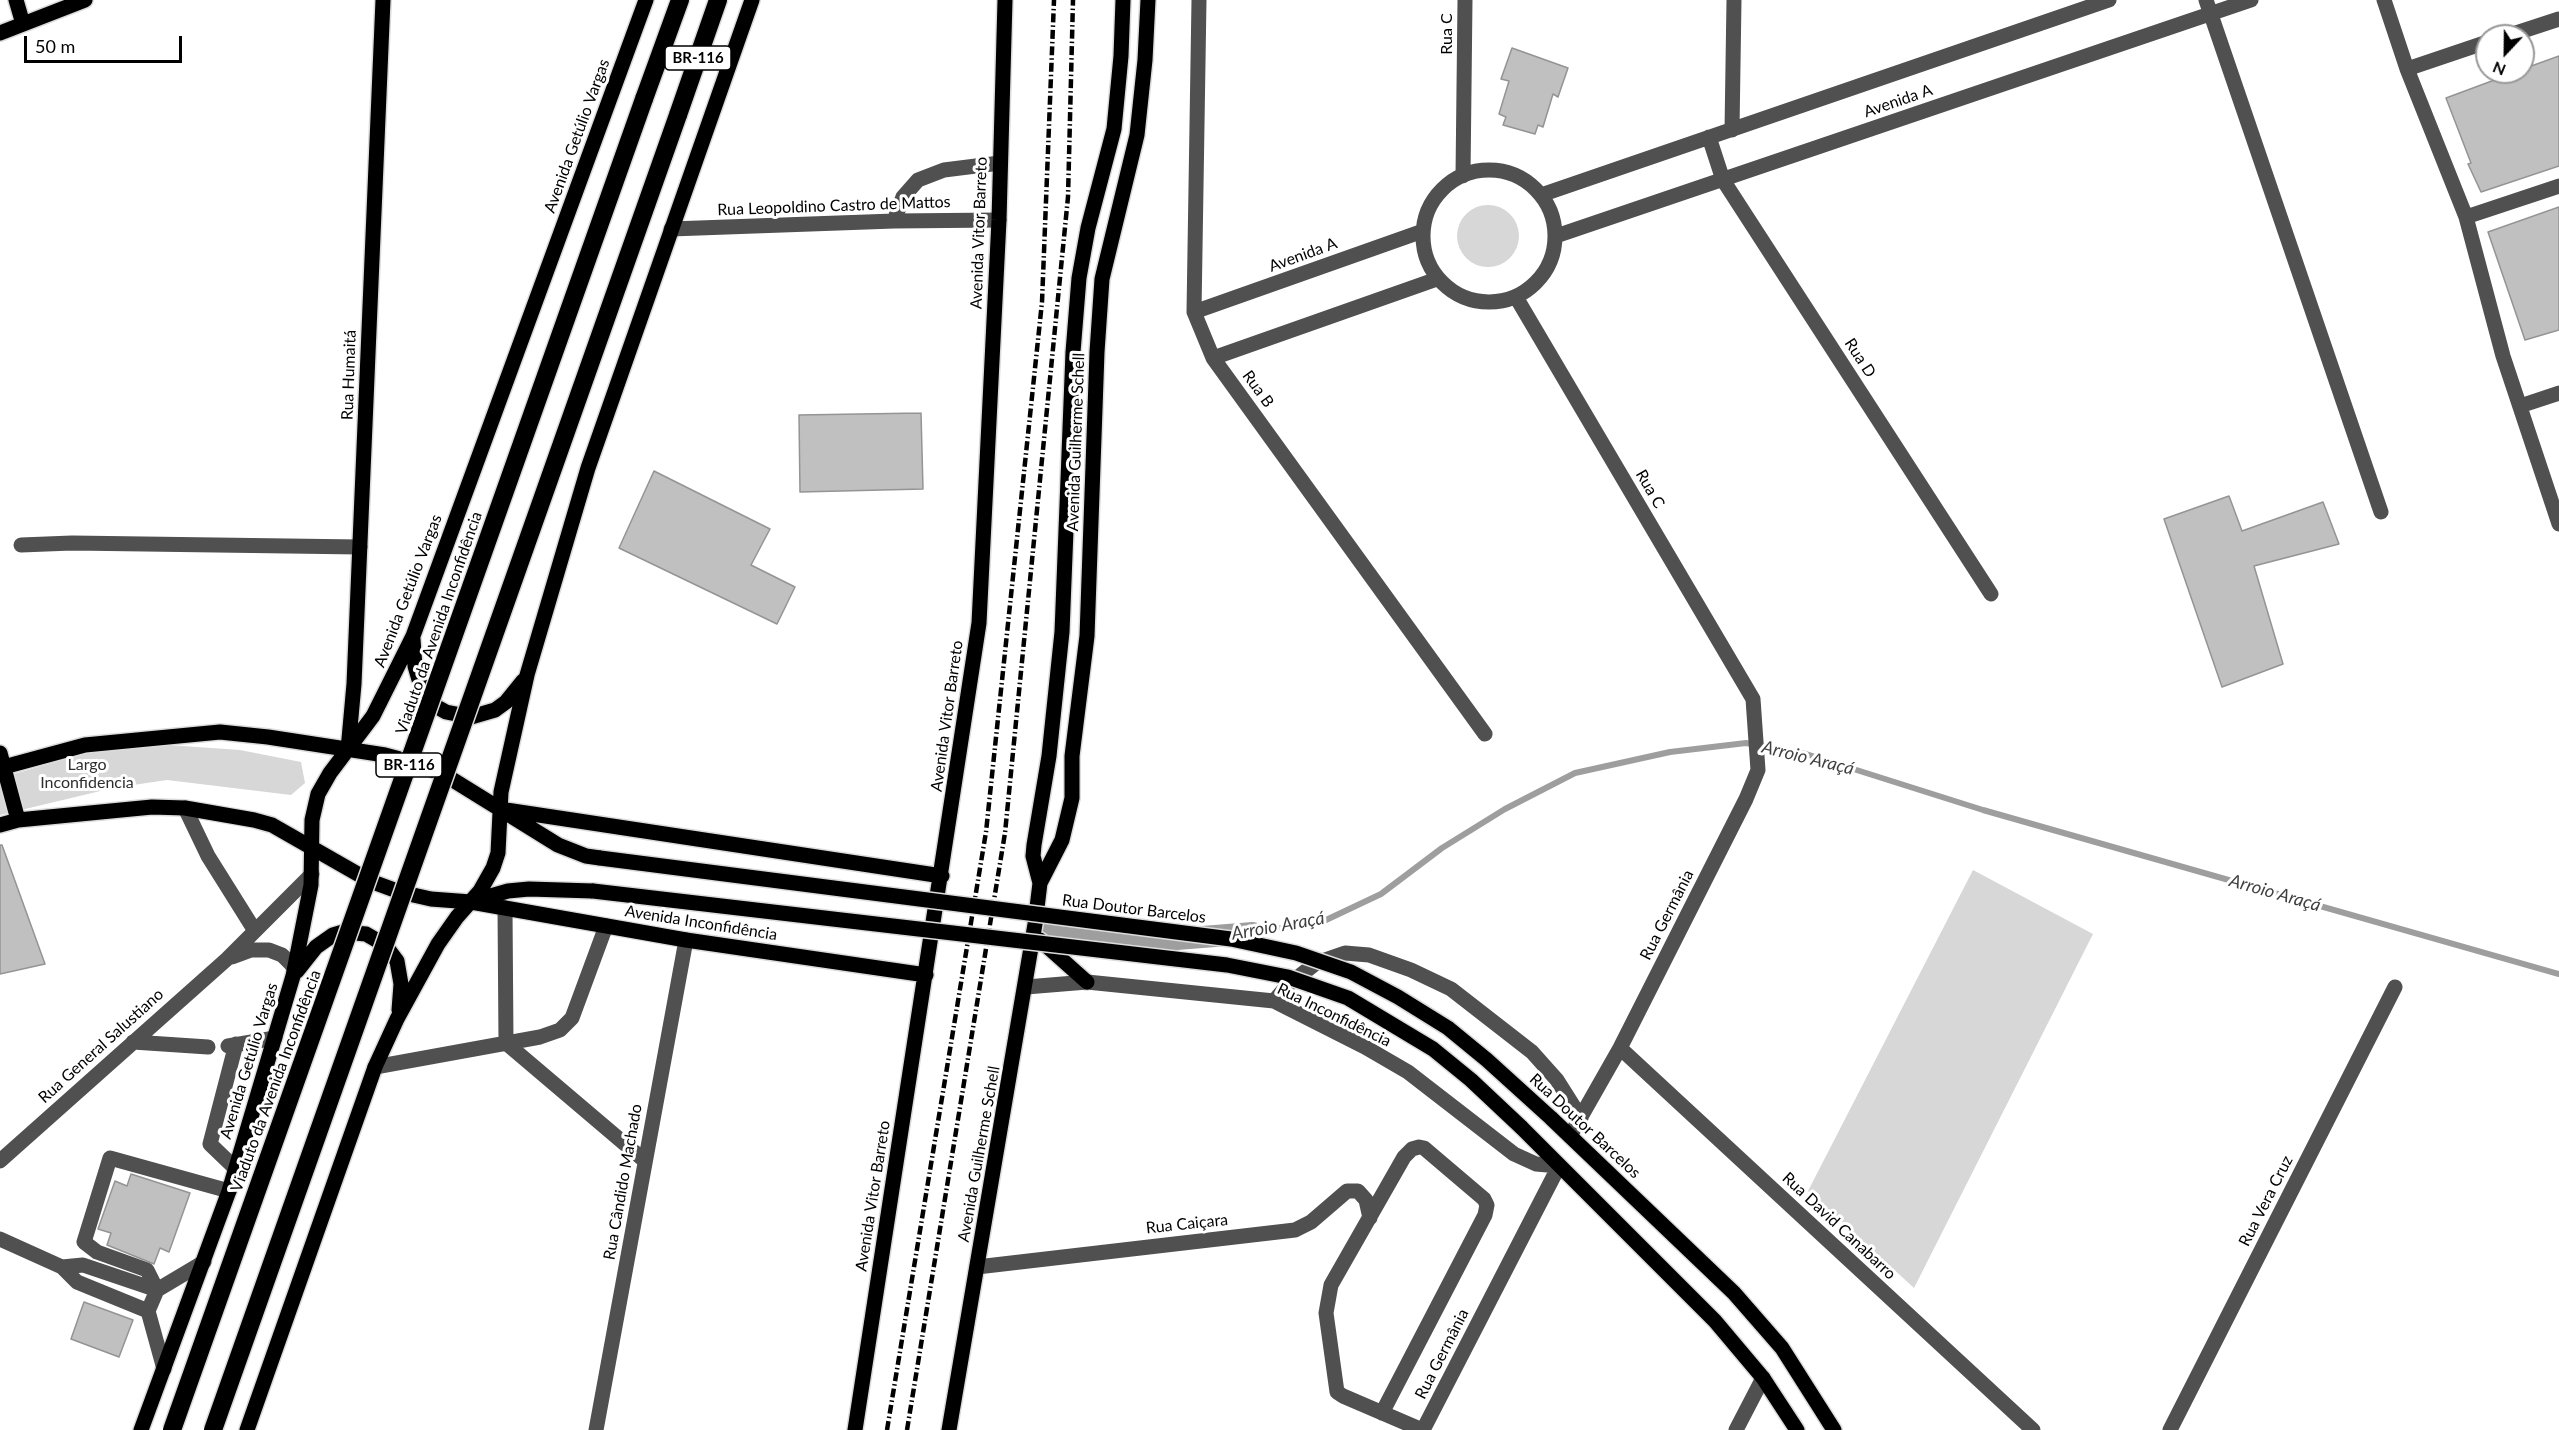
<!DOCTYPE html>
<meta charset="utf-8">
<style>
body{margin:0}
#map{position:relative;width:2559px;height:1430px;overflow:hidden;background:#fff;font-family:Lato,sans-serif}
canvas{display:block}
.north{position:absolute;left:2475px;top:24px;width:60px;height:60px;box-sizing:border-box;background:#fff;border:2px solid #999;border-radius:50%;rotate:202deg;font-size:16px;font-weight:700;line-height:24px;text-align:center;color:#000}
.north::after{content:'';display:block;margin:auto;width:21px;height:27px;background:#000;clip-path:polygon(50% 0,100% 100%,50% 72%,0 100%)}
.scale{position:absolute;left:24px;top:36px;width:158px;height:27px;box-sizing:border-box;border:3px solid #000;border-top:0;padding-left:8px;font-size:18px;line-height:21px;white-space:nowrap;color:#000;-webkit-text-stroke:4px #fff;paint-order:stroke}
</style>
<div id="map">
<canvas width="2559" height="1430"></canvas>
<div class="north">N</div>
<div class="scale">50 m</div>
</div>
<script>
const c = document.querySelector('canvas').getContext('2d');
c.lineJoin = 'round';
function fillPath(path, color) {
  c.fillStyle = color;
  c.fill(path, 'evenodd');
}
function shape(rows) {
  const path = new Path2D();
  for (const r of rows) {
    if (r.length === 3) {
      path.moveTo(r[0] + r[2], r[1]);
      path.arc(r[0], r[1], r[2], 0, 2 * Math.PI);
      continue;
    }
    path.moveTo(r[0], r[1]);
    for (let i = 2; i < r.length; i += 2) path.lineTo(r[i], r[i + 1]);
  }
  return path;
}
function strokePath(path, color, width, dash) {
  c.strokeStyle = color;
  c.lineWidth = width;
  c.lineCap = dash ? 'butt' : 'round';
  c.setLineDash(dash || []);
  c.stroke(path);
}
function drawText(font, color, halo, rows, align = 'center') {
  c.font = font + ' Lato,sans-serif';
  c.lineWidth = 6;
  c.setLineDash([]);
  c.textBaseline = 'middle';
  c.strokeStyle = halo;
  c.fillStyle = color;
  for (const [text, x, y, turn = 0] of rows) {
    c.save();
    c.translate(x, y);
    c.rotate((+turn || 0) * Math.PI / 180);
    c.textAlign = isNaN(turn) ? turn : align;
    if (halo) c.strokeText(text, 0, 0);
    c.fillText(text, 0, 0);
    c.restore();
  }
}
fillPath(shape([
 [1488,236,31],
 [168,745,240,750,301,762,305,783,291,795,167,780,113,788,0,815,0,778,87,753],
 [1973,870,2093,934,1914,1288,1808,1191]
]), '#d7d7d7');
strokePath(shape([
 [1253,933,1326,920,1381,894,1442,848,1505,809,1575,773,1670,752,1746,743,1806,754,1983,810,2559,974]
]), '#9e9e9e', 6);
strokePath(shape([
 [1038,929,1164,940,1253,933]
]), '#9e9e9e', 22);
const building = shape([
 [1512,48,1568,68,1558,97,1553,94,1543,127,1538,125,1535,134,1503,125,1506,117,1499,114,1509,81,1501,79,1512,48],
 [2559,56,2559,166,2481,192,2468,164,2471,163,2446,98,2516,72,2523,72,2523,69,2559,56],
 [2559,207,2559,330,2525,340,2488,232,2559,207],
 [921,413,923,489,800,492,799,415,921,413],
 [654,471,770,529,751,565,795,587,777,624,619,548,654,471],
 [2229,496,2242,531,2323,502,2339,544,2254,566,2283,664,2222,687,2164,519,2229,496],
 [0,845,2,845,45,964,0,974,0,845],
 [131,1174,190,1193,169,1252,160,1248,154,1264,107,1245,111,1233,98,1229,115,1181,127,1186,131,1174],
 [84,1302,133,1320,119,1357,71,1339,84,1302]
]);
fillPath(building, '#c0c0c0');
strokePath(building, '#949494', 1.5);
const major = shape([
 [16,0,23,24],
 [0,33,85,0],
 [413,639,415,666,423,693,437,707,446,712,471,717,495,710,506,702,523,681],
 [348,750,354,684,383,0],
 [0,753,18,820],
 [0,768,85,745,220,732,268,737,385,755,415,763,445,775,558,845,586,856,600,858],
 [506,810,942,876],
 [0,825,18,820,152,807,185,808,254,820,272,825,370,881,400,892,431,899,471,902,686,940,926,975],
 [1040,883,1062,840,1072,798,1072,756,1087,636,1097,352,1102,279,1137,135,1145,60,1148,0],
 [473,901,508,891,529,889,593,891],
 [1040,940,1087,982],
 [297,971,316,947,333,935,343,932,366,934,385,945,397,961,401,984,399,1010],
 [1551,1118,1734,1293,1782,1348,1834,1430],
 [1521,1127,1715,1321,1763,1378,1797,1430],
 [141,1430,229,1191,293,976,311,885,312,820,318,794,330,773,373,716,413,636,646,0],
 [247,1430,375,1067,397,1019,438,944,457,917,480,891,493,868,498,853,501,792,527,675,588,468,752,0],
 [855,1430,979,623,999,220,1005,0],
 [949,1430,1035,924,1040,883,1033,856,1034,845,1049,756,1062,632,1073,352,1079,278,1088,228,1114,129,1121,56,1123,0]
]);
const highway = shape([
 [644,99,680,0],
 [678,115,718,0]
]);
strokePath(major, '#dbdbdb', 18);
strokePath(highway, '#dbdbdb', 21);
strokePath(shape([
 [1199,0,1194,312,1213,358,1485,734],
 [2206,0,2381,512],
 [2384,0,2407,69,2466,217,2503,356,2559,524],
 [2507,36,2559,19],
 [2407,69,2487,42],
 [1732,130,1734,0],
 [1709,137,1723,180,1991,594],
 [1489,236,66],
 [1463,176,1465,0],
 [1541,195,2109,0],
 [2466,217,2559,186],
 [894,221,903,197,918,180,944,170,1000,163],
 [671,229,894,221,999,220],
 [1556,236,2251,0],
 [1516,297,1753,699,1758,770,1746,799,1620,1048,1570,1136],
 [1194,312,1423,231],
 [1213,358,1437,279],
 [2520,406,2559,393],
 [21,545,72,543,360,547],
 [185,808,208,856,255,931],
 [505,908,506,1043,645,1161],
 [232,957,251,950,269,950,282,955,295,968],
 [1026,987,1087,982,1274,1001,1365,1047,1408,1072,1514,1154,1536,1164,1559,1166,1423,1430],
 [1274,1001,1287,986,1316,963,1345,953,1369,955,1411,970,1451,989,1532,1052,1557,1080,1581,1118],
 [133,1042,208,1047],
 [228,1046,275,1038],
 [1620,1048,2033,1430],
 [375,1067,540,1037,560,1030,572,1018,606,926],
 [0,1161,227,959,312,874],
 [236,1169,210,1144,236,1044],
 [0,1239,62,1267,77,1282,148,1311],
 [62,1267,83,1265,157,1290],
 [977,1267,1295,1230,1311,1222,1347,1191,1358,1191,1366,1200,1370,1218],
 [157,1290,147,1270,97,1252,84,1242,110,1158,229,1191],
 [164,1369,148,1311,157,1290,204,1262],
 [1382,1413,1485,1215,1487,1205,1484,1199,1424,1148,1419,1147,1412,1149,1404,1157,1331,1285,1326,1313,1337,1392,1343,1396,1422,1430],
 [596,1430,686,940],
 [1736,1430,1763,1378],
 [2170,1430,2395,987]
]), '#505050', 15);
strokePath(major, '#000', 15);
strokePath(highway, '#000', 18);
strokePath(shape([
 [887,1430,986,832,1042,302,1054,0],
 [907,1430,1005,833,1068,197,1073,0]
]), '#000', 4.5, [9, 3, 1.5, 3]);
const majorBridge = shape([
 [600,858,1231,939,1296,953,1351,972,1398,997,1448,1028,1487,1060,1551,1118],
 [593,891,1227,965,1288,977,1348,998,1433,1049,1471,1080,1521,1127]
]);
const highwayBridge = shape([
 [172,1430,644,99],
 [213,1430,678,115]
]);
strokePath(majorBridge, '#dbdbdb', 18, []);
strokePath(highwayBridge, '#dbdbdb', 21, []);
strokePath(majorBridge, '#000', 15);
strokePath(highwayBridge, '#000', 18);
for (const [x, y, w] of [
 [698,58,66],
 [409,765,66]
]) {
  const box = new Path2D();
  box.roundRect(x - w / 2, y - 12, w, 24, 4.5);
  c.fillStyle = '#fff';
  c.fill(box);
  strokePath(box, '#000', 1.5);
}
drawText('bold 15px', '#000', null, [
 ["BR-116",698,58],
 ["BR-116",409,765]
]);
drawText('16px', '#000', '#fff', [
 ["Rua C",1447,34,-90],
 ["Avenida A",1898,101,-19],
 ["Avenida Getúlio Vargas",577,136,-70],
 ["Rua Leopoldino Castro de Mattos",834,206,-2],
 ["Avenida Vitor Barreto",979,233,-88],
 ["Avenida A",1303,255,-20],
 ["Rua D",1860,358,57],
 ["Rua Humaitá",349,375,-88],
 ["Rua B",1258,389,54],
 ["Avenida Guilherme Schell",1076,442,-88],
 ["Rua C",1650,489,60],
 ["Avenida Getúlio Vargas",408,591,-69],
 ["Viaduto da Avenida Inconfidência",439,623,-71],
 ["Avenida Vitor Barreto",947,716,-82],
 ["Rua Doutor Barcelos",1134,909,7],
 ["Rua Germânia",1667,915,-63],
 ["Avenida Inconfidência",701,923,9],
 ["Rua Inconfidência",1334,1015,26],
 ["Rua General Salustiano",101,1046,-42],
 ["Avenida Getúlio Vargas",249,1061,-73],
 ["Viaduto da Avenida Inconfidência",276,1081,-70],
 ["Rua Doutor Barcelos",1585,1126,43],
 ["Avenida Guilherme Schell",979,1154,-80],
 ["Rua Cândido Machado",623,1182,-80],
 ["Avenida Vitor Barreto",873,1196,-81],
 ["Rua Vera Cruz",2266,1201,-63],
 ["Rua Caiçara",1187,1224,-6],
 ["Rua David Canabarro",1839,1226,43],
 ["Rua Germânia",1442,1354,-63]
]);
drawText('16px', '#2e2e2e', '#fff', [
 ["Largo",87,765],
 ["Inconfidencia",87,783]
]);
drawText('italic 18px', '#3f3f3f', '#fff', [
 ["Arroio Araçá",1808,758,14],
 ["Arroio Araçá",2275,893,16],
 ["Arroio Araçá",1278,926,-10]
]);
</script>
